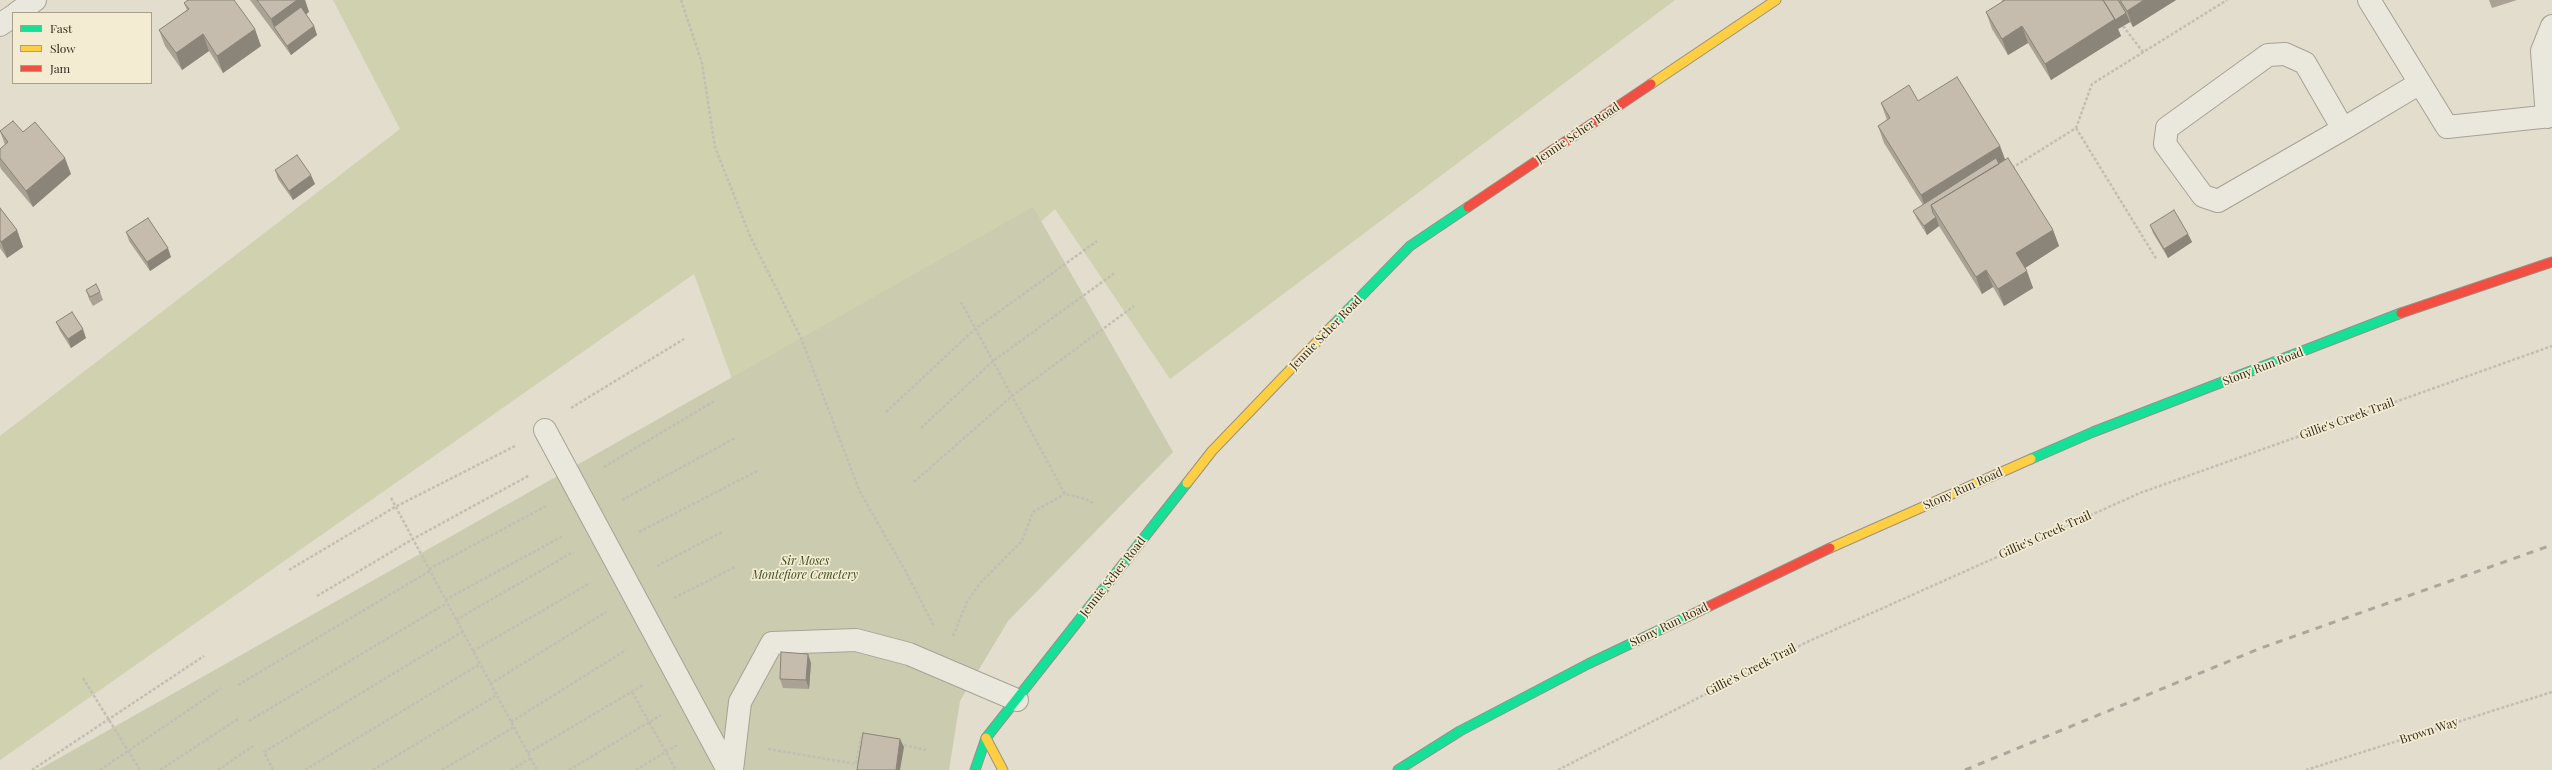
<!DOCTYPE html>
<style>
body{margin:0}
#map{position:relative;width:2552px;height:770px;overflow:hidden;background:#e2ddcc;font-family:"Playfair Display",serif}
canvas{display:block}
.legend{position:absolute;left:12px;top:12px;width:140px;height:72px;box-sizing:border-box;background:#f3ecd2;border:1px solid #a79f8a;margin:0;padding:5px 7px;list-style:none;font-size:12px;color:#352b1e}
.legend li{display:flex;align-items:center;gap:8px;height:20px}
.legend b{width:20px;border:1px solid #a79f8a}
</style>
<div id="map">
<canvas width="2552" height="770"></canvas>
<ul class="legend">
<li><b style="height:5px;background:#16e098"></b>Fast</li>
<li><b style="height:5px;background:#ffcf43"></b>Slow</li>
<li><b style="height:5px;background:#f24e42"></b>Jam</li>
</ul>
</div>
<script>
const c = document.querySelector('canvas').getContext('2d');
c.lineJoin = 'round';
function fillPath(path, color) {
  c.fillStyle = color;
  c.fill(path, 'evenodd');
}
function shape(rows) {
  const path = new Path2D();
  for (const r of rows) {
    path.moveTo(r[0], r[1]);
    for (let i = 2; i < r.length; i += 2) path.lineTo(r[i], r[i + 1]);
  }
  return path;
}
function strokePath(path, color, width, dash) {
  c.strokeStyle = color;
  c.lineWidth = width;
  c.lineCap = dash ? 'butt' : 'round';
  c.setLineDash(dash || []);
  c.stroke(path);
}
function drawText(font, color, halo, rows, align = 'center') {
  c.font = font + ' "Playfair Display",serif';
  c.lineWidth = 3.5;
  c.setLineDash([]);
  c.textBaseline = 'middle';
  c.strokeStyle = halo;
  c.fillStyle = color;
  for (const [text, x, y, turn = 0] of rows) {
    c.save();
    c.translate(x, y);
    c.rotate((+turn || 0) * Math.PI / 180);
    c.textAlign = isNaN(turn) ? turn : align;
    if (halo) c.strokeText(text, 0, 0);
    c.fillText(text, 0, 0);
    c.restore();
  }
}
fillPath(shape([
 [333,0,1675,0,1170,379,1055,209,864,376,792,544,694,274,0,760,0,436,400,129]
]), '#cfd1af');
fillPath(shape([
 [1033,207,1173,452,1008,621,960,701,949,770,38,770]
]), '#cacbaf');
const lane = shape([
 [2369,0,2447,127,2552,116],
 [2547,117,2542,51,2552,26],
 [2343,129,2305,63,2285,54,2268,55,2167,128,2165,144,2203,196,2218,201,2343,129,2420,83],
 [545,430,728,770],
 [732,770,740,702,772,643,856,640,909,654,1017,700]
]);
const street = shape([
 [17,13,35,0],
 [0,25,13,16]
]);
const fast = shape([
 [1332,326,1410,246,1468,207],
 [2031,459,2093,432,2401,313],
 [975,770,986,738,1187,483],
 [1398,770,1460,731,1588,664,1693,614]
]);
const slow = shape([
 [1651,84,1776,0],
 [1187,483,1212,451,1332,326],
 [1830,548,2031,459],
 [986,738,1003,770]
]);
const jam = shape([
 [1468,207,1651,84],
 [2401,313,2552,262],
 [1693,614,1830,548]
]);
strokePath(lane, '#a7a295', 24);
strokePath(street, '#a7a295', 24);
strokePath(fast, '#979185', 11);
strokePath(slow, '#979185', 11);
strokePath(jam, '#979185', 11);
strokePath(shape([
 [681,0,702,63,715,147,750,236,801,338,860,492,906,572,934,626],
 [2123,26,2143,52],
 [2076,128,2157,260],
 [2012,168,2076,128,2092,84,2227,0],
 [961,302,1065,494,1086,499,1094,504],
 [571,408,684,339],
 [886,412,975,329,1097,241],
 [921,428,993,361,1116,272],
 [604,467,716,400],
 [914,482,1012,396,1134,306],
 [391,498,537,770],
 [622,500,735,438],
 [639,532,757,471],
 [657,566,722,532],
 [429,569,548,505],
 [289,570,395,507,515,446],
 [317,596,413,539,530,475],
 [674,598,735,567],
 [445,600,563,536],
 [456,620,573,552],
 [953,636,967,602,980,583,1022,541,1033,512,1065,494],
 [473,651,590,583],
 [83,678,140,770],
 [490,684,606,612],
 [238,685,430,571],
 [632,692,676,770],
 [249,721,447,603],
 [511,722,626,650],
 [899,744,926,750],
 [768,749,856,764,861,738,864,738],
 [528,753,643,685],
 [32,770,204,656],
 [100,770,221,688],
 [160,770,238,719],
 [218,770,253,746],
 [273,770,264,752,462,632],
 [305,770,480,664],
 [373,770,497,695],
 [442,770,514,727],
 [511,770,531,758],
 [569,770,661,715],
 [636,770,677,745],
 [1558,770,1807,642,2140,493,2552,346],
 [2306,770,2552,692]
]), '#c3beb4', 2.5, [3, 2]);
strokePath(lane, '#eae7dd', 22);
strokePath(street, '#eae7dd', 22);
strokePath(fast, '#16e098', 9);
strokePath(slow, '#ffcf43', 9);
strokePath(jam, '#f24e42', 9);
strokePath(shape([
 [1965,770,2261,648,2552,545]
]), '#aaa79d', 3, [7, 7]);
fillPath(shape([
 [250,0,305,0,309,12,306,14,314,26,317,35,291,55],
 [2002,0,2176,0,2133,27,2130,22,2118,29,2121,36,2051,80,2028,43,2008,55,1992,29,1986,12,2002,2],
 [2489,0,2517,0,2492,8],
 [184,3,261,46,223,73,209,51,182,70,165,46,159,30,187,10],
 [1918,101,2000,146,2005,160,2053,230,2059,246,2025,268,2033,288,2004,306,1993,287,1982,294,1939,226,1927,235,1917,219,1913,211,1923,205,1884,143,1878,126,1887,120,1881,103],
 [0,131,23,132,71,174,33,207,1,169,0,166,0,149,5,145],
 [275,170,315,184,293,200,278,179],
 [0,208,17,230,23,247,7,258,0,248],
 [2150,225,2188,234,2192,242,2168,258,2153,233],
 [126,232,171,257,150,271,129,241],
 [86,290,100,292,103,300,93,306,89,299],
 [56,322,86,338,71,348,60,331],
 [811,663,809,689,783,688,780,679]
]), '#a9a295');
fillPath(shape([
 [297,0,305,0,309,12,279,35,274,27,271,19],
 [2144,0,2176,0,2133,27,2127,11],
 [2126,13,2130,22,2118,29,2121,36,2051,80,2045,64,2115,19],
 [314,26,317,35,291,55,287,46],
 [2022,26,2028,43,2008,55,2002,39],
 [255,29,261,46,223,73,217,56],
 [203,34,209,51,182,70,176,53],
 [2000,146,2006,162,1931,205,1927,212,1921,195],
 [65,158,71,174,33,207,26,191],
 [311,175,315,184,293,200,289,191],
 [1936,217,1939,226,1927,235,1924,226],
 [17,230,23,247,7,258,1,242],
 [2053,230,2059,246,2022,270,2016,253],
 [2188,234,2192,242,2168,258,2164,249],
 [168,248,171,257,150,271,147,262],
 [1986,270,1993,287,1982,294,1976,277],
 [2027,271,2033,288,2004,306,1998,289],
 [83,329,86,338,71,348,68,339],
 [808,654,811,663,809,689,806,680],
 [900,739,904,747,900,770,896,770]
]), '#8a8479');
const building = shape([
 [188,0,234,0,255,29,217,56,203,34,176,53,159,30,189,9,184,3,188,0],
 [257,0,297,0,271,19,257,0],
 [2005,0,2103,0,2115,19,2045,64,2022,26,2002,39,1986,12,2005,0],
 [2103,0,2118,0,2126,13,2115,20,2103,0],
 [2120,0,2144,0,2127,11,2120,0],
 [301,7,314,26,287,46,274,27,301,7],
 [1957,77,2000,146,1921,195,1878,126,1890,118,1881,103,1909,85,1918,101,1957,77],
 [13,121,23,132,35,122,65,158,26,191,0,158,0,149,8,142,0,131,13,121],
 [297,155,311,175,289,191,275,170,297,155],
 [1996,158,1999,164,1931,205,1933,213,1936,217,1924,226,1913,211,1996,158],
 [2008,158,2053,230,2016,253,2027,271,1998,289,1986,270,1976,277,1931,205,2008,158],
 [0,208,17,230,1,242,0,240,0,208],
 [2174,210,2188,234,2164,249,2150,225,2174,210],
 [148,218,168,248,147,262,126,232,148,218],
 [96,284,100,292,90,297,86,290,96,284],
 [72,312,83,329,68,339,56,322,72,312],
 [781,652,808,654,806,680,780,679,781,652],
 [863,733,900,739,896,770,857,770,863,733]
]);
fillPath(building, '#c5bcad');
strokePath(building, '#8a8479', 1);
drawText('12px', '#352b1e', '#f3ecd2', [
 ["Jennie Scher Road",1578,133,-34],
 ["Jennie Scher Road",1326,333,-46],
 ["Stony Run Road",2263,367,-21],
 ["Gillie's Creek Trail",2347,419,-20],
 ["Stony Run Road",1963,489,-24],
 ["Gillie's Creek Trail",2045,535,-24],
 ["Jennie Scher Road",1113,577,-52],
 ["Stony Run Road",1669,625,-26],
 ["Gillie's Creek Trail",1751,670,-27],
 ["Brown Way",2429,731,-18]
]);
drawText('italic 12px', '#425026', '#f3ecd2', [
 ["Sir Moses",805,561],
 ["Montefiore Cemetery",805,575]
]);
</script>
